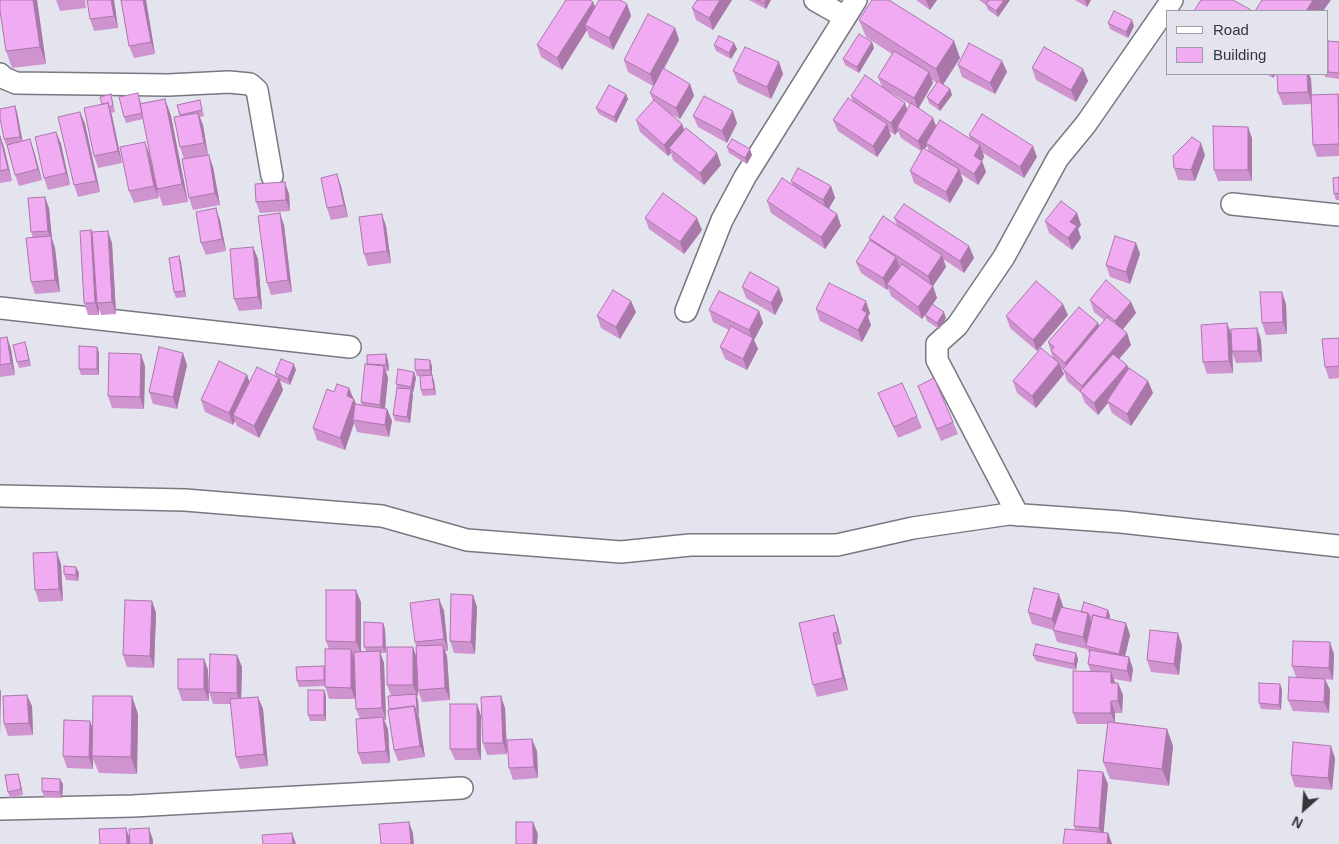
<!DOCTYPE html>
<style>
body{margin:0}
#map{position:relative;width:1339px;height:844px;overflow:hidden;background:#e4e4ef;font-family:Arial,sans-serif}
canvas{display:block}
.legend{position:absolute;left:1166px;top:10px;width:162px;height:65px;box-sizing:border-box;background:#e4e4ef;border:1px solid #9e9ea7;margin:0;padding:6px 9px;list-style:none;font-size:15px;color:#35353a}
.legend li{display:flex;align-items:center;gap:10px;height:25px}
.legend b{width:25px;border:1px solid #9e9ea7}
.north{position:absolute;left:1279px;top:784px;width:50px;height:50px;-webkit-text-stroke:4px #e4e4ef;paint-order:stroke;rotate:206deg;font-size:14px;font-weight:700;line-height:20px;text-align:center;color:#35353a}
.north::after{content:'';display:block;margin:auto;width:18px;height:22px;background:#35353a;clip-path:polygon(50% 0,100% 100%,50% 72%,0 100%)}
</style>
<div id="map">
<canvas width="1339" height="844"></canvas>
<ul class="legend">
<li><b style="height:6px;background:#fff"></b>Road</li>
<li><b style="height:14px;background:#f1abf2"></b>Building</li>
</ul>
<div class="north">N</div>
</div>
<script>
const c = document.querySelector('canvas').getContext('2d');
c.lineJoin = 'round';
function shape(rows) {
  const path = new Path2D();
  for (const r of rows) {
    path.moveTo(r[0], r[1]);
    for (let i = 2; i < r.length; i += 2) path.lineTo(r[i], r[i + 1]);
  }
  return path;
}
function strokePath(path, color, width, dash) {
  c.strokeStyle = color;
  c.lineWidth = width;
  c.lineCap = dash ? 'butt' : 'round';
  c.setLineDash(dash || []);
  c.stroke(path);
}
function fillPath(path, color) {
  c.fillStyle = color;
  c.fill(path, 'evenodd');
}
const minor = shape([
 [815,0,845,17],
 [0,74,4,78,16,83,168,85,229,82,250,84,257,90,272,176],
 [1232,204,1339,215],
 [0,308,350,347],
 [686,311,722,220,745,177,856,0],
 [0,496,185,500,382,516,467,540,621,552,690,545,837,545,913,528,1009,514,1121,522,1339,546],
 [1018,515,937,360,937,344,957,326,1004,257,1058,158,1086,124,1172,0],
 [0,809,133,806,462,788]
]);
strokePath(minor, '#787882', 24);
strokePath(minor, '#fff', 21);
fillPath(shape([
 [37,0,46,64,12,68,6,51],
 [56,0,85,0,86,8,60,11],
 [114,0,118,28,94,31,90,19],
 [121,0,146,0,155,54,134,58,129,46],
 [732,0,713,30,696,20,692,8],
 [749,0,771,0,766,9],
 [916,0,937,0,930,10],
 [979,0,1010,0,998,17,988,10,986,5],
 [1075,0,1091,0,1087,7],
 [593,2,595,7,627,4,631,16,613,50,589,37,587,30,562,70,541,57,537,45],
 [859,20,954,41,960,58,943,85,950,89,952,95,940,111,929,103,927,97,937,83,932,80,933,83,919,108,933,118,936,126,970,139,969,135,1037,157,1024,178,983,153,984,157,982,161,986,172,978,185,961,174,963,181,950,203,914,183,910,171,921,151,901,138,898,131,895,135,889,131,891,136,877,157,838,131,833,120,853,102,851,96,882,87,878,77,892,54,866,37],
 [890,92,911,105,907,110],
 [927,146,929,152,924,149],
 [1108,23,1134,26,1128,38,1110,29],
 [675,28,679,40,664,69,690,84,694,96,680,119,670,114,682,124,684,130,717,153,721,165,704,185,673,160,671,153,668,156,640,132,636,120,653,101,650,93,653,86,628,72,624,60],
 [1328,41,1339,42,1339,79,1325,77,1324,74,1328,74],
 [872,42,874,48,859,73,845,65,843,59],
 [734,43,737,49,731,59,716,51,714,45],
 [1002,61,1007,72,995,94,962,77,958,65],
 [779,62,783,74,771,99,738,83,733,71],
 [1032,68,1083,69,1088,81,1076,102,1036,80],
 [1266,74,1276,74,1273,78],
 [1277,74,1309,74,1311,79,1312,95,1338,94,1339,95,1339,156,1317,157,1313,145,1311,104,1283,105,1278,93],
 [111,94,115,112,111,113,122,163,98,168,94,156,102,104],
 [626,94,628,99,616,123,599,114,596,108],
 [140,99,141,103,165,99,171,116,188,202,163,206,157,189,143,119,126,123,124,117],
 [200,100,204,116,200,117,203,125,208,155,184,159,180,147,180,116,177,105],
 [15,106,17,112,22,141,30,139,34,151,42,180,19,186,15,175,7,145,6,145,4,139],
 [80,112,85,124,100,192,78,197,74,185],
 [693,116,737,123,727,143,698,127],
 [56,132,61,144,70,185,48,190,44,178],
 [0,136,4,147,12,181,0,183],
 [1252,138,1252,181,1218,181,1214,170],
 [727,147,752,155,747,164,729,153],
 [149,153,159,198,134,203,129,191],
 [1205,155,1195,181,1178,180,1174,168],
 [213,167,220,205,193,210,189,198],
 [1339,177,1339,200,1336,200,1334,194],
 [791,181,831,186,835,198,829,209,837,214,841,226,825,249,771,213,767,201,792,184],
 [341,186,348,217,331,220,327,208],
 [289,194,290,211,260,213,256,202],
 [49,208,52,239,55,248,60,292,35,294,31,282,33,238,31,232],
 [1077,213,1081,225,1078,229,1081,238,1072,250,1049,233,1045,221],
 [645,218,702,230,684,254,649,229],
 [894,218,969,246,974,258,964,273,943,259,946,267,933,286,937,298,933,304,946,318,939,329,927,321,925,315,922,319,891,296,888,288,887,290,861,273,856,262,870,240,869,238,897,225],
 [220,220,226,251,206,255,201,243],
 [284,225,292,292,271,295,267,283],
 [386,226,391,263,368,266,364,254],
 [91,230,93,235,112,243,116,314,101,315,99,309,99,315,88,315,84,303],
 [1136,243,1140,254,1130,284,1110,277,1106,265],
 [253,247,258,259,262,309,239,311,234,299],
 [179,256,181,262,186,297,176,298,174,292],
 [742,287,783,300,775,315,746,298],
 [1090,300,1131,302,1136,313,1122,330,1127,333,1131,345,1119,359,1127,365,1129,369,1148,381,1153,393,1131,426,1112,413,1108,403,1098,415,1085,403,1081,393,1067,381,1063,369,1061,368,1064,374,1036,408,1017,393,1013,381,1053,358,1048,342,1098,323,1099,326,1104,320,1094,312],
 [1286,304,1287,334,1266,335,1262,323],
 [816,309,870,313,868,317,871,325,862,342,820,321],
 [709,310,759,311,763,323,754,340,758,349,747,370,725,359,720,347,729,330,713,322],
 [636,312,620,339,601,328,597,316],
 [1068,315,1037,351,1010,328,1006,316],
 [1257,328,1261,340,1262,362,1236,363,1232,352,1233,373,1207,374,1203,362,1231,334],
 [7,337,11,349,15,375,0,377,0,338],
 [1339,338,1339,378,1329,379,1325,367],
 [25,342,31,366,19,368,17,362],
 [97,347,99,353,99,375,81,375,79,369],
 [388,360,389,371,386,371,388,378,385,409,387,409,392,421,389,437,357,432,354,423,345,450,317,440,313,428,334,392,349,388,353,398,356,404,362,405,361,402,367,364],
 [187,365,177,409,153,404,149,392],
 [145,366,144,409,112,408,108,396],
 [432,366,432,375,434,381,436,395,423,396,421,390,423,376,417,376,415,370],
 [296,370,290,385,280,381,283,390,259,438,237,426,235,421,233,425,205,412,201,400,247,375,249,382,276,377,275,373],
 [414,372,416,378,413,393,412,392,413,395,410,423,395,421,393,415,397,388,396,384],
 [918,386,953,422,958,434,941,441,922,397],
 [878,393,917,416,922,428,898,438,883,405],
 [61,564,63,601,39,602,35,590],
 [76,567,79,573,78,581,66,580,64,574],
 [473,595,477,607,475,654,454,653,450,641],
 [439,599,444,611,448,651,445,651,447,656,450,700,422,702,418,690,417,676,417,697,418,700,419,715,418,715,425,757,398,761,394,750,389,709,391,696,387,685,413,647,416,657,416,646,415,642],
 [152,601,156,613,154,668,127,667,123,655],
 [361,602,361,651,366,651,364,647,383,623,385,629,386,653,380,653,384,663,386,720,384,720,388,729,390,763,362,764,358,753,360,719,356,709,355,675,355,699,329,699,325,686,299,687,297,681,324,666,325,669,329,649,326,641],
 [1063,606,1062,608,1081,612,1108,610,1110,616,1109,619,1126,623,1130,635,1125,656,1129,657,1133,669,1131,682,1114,679,1115,683,1118,683,1123,695,1122,713,1115,713,1115,722,1167,729,1173,746,1169,786,1110,779,1103,762,1108,724,1077,724,1073,713,1091,672,1088,664,1090,655,1087,649,1057,642,1053,630,1032,624,1028,612],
 [834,615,838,627,842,644,837,645,848,690,817,697,813,685],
 [1182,645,1179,675,1151,672,1147,660],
 [1076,653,1078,659,1076,670,1036,661,1033,655],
 [1334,654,1333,680,1325,679,1330,690,1329,713,1293,711,1288,700,1296,677,1292,666],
 [237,655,242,667,241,698,263,709,268,766,240,769,236,757,231,704,213,704,209,692],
 [204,659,208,670,209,701,182,701,178,689],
 [1280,684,1282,690,1281,710,1261,709,1259,703],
 [324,690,326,696,326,721,310,721,308,715],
 [477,704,481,716,481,760,455,760,450,749],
 [32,706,33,735,8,736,4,724],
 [505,708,507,754,487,755,483,743],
 [138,714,137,774,99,773,93,759,93,769,67,768,63,756,90,721,93,729],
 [537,751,538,778,513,780,509,768],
 [1335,758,1332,790,1295,787,1291,775],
 [18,774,20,780,23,795,10,798,8,792],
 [63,784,62,798,44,797,42,791],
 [1108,784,1103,833,1108,833,1112,844,1063,844,1075,830,1074,826]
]), '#cf93d0');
fillPath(shape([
 [33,0,37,0,46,64,40,47],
 [111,0,114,0,118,28,114,16],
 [143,0,146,0,155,54,151,42],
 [720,0,732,0,713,30,709,18],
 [766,0,771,0,766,9,764,3],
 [926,0,937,0,930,10],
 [1004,0,1010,0,998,17,996,11],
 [1085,0,1091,0,1087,7],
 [1313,0,1331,0,1323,11,1306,11],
 [593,2,598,14,585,25,587,30,562,70,557,58],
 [627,4,631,16,613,50,609,38],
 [1132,20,1134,26,1128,38,1126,32],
 [675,28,679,40,654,86,650,74],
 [954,41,960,58,942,86,936,69],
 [872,42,874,48,859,73,857,67],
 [734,43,737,49,731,59,729,53],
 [1002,61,1007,72,995,94,990,83],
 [779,62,783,74,771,99,767,87],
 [1083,69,1088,81,1076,102,1071,90],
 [929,72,933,83,918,109,914,98],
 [1272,74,1276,74,1273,78],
 [1307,74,1309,74,1311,79,1312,104,1308,92],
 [690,84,694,96,680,119,676,108],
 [950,89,952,95,940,111,938,105],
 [626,94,628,99,616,123,614,117],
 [165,99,171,116,188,202,182,184],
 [108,103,112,115,122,163,118,151],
 [905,103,909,115,897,127,898,131,895,135,891,123],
 [15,106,17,112,23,143,20,137],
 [733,111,737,123,727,143,722,131],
 [80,112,85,124,100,192,96,181],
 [198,113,203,125,208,155,204,143],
 [933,118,937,129,926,143,927,146,922,152,918,141],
 [682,124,687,136,669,148,671,153,668,156,664,145],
 [887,124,891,136,877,157,873,146],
 [1248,127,1252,138,1252,181,1248,170],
 [56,132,61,144,70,185,66,173],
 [0,136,4,147,12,181,8,169],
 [30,139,34,151,42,180,38,169],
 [145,142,149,153,159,198,154,186],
 [1201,143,1205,155,1195,181,1191,170],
 [980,145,984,157,982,161,986,172,978,185,974,174,974,156],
 [1033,146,1037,157,1024,178,1020,167],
 [750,149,752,155,747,164,745,158],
 [717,153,721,165,704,185,700,173],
 [209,155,213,167,220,205,215,193],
 [959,169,963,181,950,203,946,192],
 [337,174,341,186,348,217,344,205],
 [285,182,289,194,290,211,286,200],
 [831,186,835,198,827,211,823,200],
 [45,197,49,208,52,239,55,248,60,292,55,280,51,240,48,231],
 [216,208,220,220,226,251,222,239],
 [280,213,284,225,292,292,288,280],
 [1077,213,1081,225,1078,229,1081,238,1072,250,1068,238,1070,222],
 [382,214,386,226,391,263,387,251],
 [837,214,841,226,825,249,821,237],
 [697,218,702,230,684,254,680,242],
 [91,230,95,242,97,303,99,309,99,315,95,303],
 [108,231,112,243,116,314,112,302],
 [1136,243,1140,254,1130,284,1126,272],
 [969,246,974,258,964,273,960,261],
 [253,247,258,259,262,309,258,297],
 [942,255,946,267,933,286,937,298,922,319,918,307,932,288,928,276],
 [179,256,181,262,186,297,184,291],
 [896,257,900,269,887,284,888,288,887,290,883,278],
 [779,288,783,300,775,315,771,303],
 [1282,292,1286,304,1287,334,1283,322],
 [631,301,636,312,620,339,616,327],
 [866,301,870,313,868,317,871,325,862,342,858,330,862,310],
 [1131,302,1136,313,1120,333,1115,321],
 [1063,304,1068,315,1037,351,1033,340],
 [759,311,763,323,754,340,758,349,747,370,743,359,752,339,749,330],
 [944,312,946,318,939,329,937,323],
 [1098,323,1103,335,1069,374,1065,363],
 [1227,323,1232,335,1233,373,1229,361],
 [1257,328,1261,340,1262,362,1258,351],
 [1127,333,1131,345,1087,397,1086,396,1082,386],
 [7,337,11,349,15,375,11,363],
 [25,342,27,348,31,366,29,360],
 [97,347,99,353,99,375,97,369],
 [183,353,187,365,177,409,173,397],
 [141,354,145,366,144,409,140,397],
 [386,354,388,360,389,371,386,365],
 [430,360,432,366,432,375,434,381,436,395,434,389,432,376,430,370],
 [1059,363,1064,374,1036,408,1032,396],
 [294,364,296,370,290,385,288,379],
 [1127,365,1131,377,1107,401,1108,403,1098,415,1094,403],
 [384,366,388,378,384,416,380,405],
 [414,372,416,378,413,393,411,387],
 [247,375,251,386,233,415,235,421,233,425,229,413],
 [279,378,283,390,259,438,254,426],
 [1148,381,1153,393,1131,426,1127,414],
 [349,388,354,400,347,396],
 [411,389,413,395,410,423,407,417],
 [354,399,359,411,353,420,354,423,345,450,340,438],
 [387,409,392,421,389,437,385,425],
 [57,552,61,564,63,601,59,589],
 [76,567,79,573,78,581,76,575],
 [356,590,361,602,361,653,356,642],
 [1059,594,1063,606,1057,631,1052,619],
 [473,595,477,607,475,654,471,642],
 [439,599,444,611,448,651,444,639],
 [152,601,156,613,154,668,150,656],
 [1108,610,1110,616,1107,628,1105,622],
 [1088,613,1092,625,1087,646,1083,637],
 [834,615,838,627,842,644,838,632],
 [383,623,385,629,386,653,383,647],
 [1126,623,1130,635,1123,665,1119,654],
 [833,633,837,645,848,690,843,678],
 [1178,633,1182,645,1179,675,1174,664],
 [1330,642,1334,654,1333,680,1329,668],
 [443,645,447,656,450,700,445,688],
 [413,647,417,659,418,697,413,685],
 [351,649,355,661,355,699,351,688],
 [380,651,384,663,386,720,382,708],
 [1076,653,1078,659,1076,670,1074,664],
 [237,655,242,667,241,704,237,693],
 [1129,657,1133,669,1131,682,1127,671],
 [204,659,208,670,209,701,204,689],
 [1111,672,1115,683,1111,683],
 [1325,679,1330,690,1329,713,1324,702],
 [1118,683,1123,695,1122,713,1118,701],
 [1280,684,1282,690,1281,710,1279,705],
 [0,689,1,692,0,738],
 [324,690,326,696,326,721,324,715],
 [416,694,418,700,419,715,417,709],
 [27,695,32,706,33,735,29,723],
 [132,696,138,714,137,774,131,757],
 [501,696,505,708,507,754,503,743],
 [258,697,263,709,268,766,264,754],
 [1111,701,1115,713,1115,724,1111,713],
 [477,704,481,716,481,760,477,749],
 [414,706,419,717,425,757,420,746],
 [383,717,388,729,390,763,386,751],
 [90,721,94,733,92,756,93,759,93,769,89,757],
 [1167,729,1173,746,1169,786,1162,769],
 [532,739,537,751,538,778,534,767],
 [1331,746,1335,758,1332,790,1328,778],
 [1103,772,1108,784,1103,840,1099,828],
 [18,774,20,780,23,795,21,789],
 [60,779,63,784,62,798,60,792],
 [409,822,413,833,414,844,411,844],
 [533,822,538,834,537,844,533,844],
 [126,828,130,839,130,844,127,844],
 [149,828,153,840,153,844,150,844],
 [292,833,296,844,293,844],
 [1108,833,1112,844,1107,844]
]), '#a978a9');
const building = shape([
 [0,0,33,0,40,47,6,51,0,11,0,0],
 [87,0,111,0,114,16,90,19,87,0],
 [121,0,143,0,151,42,129,46,121,0],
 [566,0,590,0,593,2,557,58,537,45,566,0],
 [599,0,620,0,627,4,609,38,585,25,599,0],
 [697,0,720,0,709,18,692,8,697,0],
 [757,0,766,0,764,3,757,0],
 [872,0,889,0,954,41,936,69,859,20,872,0],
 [989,0,1004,0,996,11,986,4,989,0],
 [1201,0,1233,0,1251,10,1250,11,1194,11,1201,0],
 [1262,0,1313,0,1306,11,1255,11,1262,0],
 [1114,11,1132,20,1126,32,1108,23,1114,11],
 [648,14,675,28,650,74,624,60,648,14],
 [859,34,872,42,857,67,843,59,859,34],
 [719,36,734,43,729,53,714,45,719,36],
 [1328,41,1339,42,1339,73,1328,72,1328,41],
 [969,43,1002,61,990,83,958,65,969,43],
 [745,47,779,62,767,87,733,71,745,47],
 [1044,47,1083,69,1071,90,1032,68,1044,47],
 [894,51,929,72,914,98,878,77,894,51],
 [663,68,690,84,676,108,650,93,663,68],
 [1277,74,1307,74,1308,92,1278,93,1277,74],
 [865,75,905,103,891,123,851,96,865,75],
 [938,81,950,89,938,105,927,97,938,81],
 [609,85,626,94,614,117,596,108,609,85],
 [138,93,142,113,124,117,119,97,138,93],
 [111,94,113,106,109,107,108,103,102,104,100,97,111,94],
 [1338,94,1339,144,1313,145,1311,95,1338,94],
 [704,96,733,111,722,131,693,116,704,96],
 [848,98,887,124,873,146,833,120,848,98],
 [165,99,182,184,157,189,140,104,165,99],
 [200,100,202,110,180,115,177,105,200,100],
 [654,100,682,124,664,145,636,120,654,100],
 [108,103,118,151,94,156,84,108,108,103],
 [911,103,933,118,918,141,897,127,911,103],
 [15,106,20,137,4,139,0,118,0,109,15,106],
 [80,112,96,181,74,185,58,117,80,112],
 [198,113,204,143,180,147,174,117,198,113],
 [982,114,1033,146,1020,167,969,135,982,114],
 [940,120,980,145,974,156,982,161,974,174,926,143,940,120],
 [1213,126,1248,127,1248,170,1214,170,1213,126],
 [686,128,717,153,700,173,669,148,686,128],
 [56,132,66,173,44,178,35,137,56,132],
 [0,136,8,169,0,171,0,136],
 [1192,137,1201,143,1191,170,1174,168,1173,156,1192,137],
 [30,139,38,169,15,175,7,145,30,139],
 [732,139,750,149,745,158,727,147,732,139],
 [145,142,154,186,129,191,120,147,145,142],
 [923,148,959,169,946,192,910,171,923,148],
 [209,155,215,193,189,198,182,159,209,155],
 [798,168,831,186,823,200,791,181,798,168],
 [337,174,344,205,327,208,321,178,337,174],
 [1339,177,1339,193,1334,194,1333,178,1339,177],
 [782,178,837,214,821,237,767,201,782,178],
 [285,182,286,200,256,202,255,184,285,182],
 [663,193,697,218,680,242,645,218,663,193],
 [45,197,48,231,31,232,28,198,45,197],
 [1061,201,1077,213,1070,222,1077,226,1068,238,1045,221,1061,201],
 [904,204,969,246,960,261,894,218,904,204],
 [216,208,222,239,201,243,196,212,216,208],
 [280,213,288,280,267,283,258,216,280,213],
 [382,214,387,251,364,254,359,217,382,214],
 [883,216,942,255,928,276,869,238,883,216],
 [91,230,95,303,84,303,80,231,91,230],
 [108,231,112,302,97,303,92,232,108,231],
 [51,236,55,280,31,282,26,238,51,236],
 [1115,236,1136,243,1126,272,1106,265,1115,236],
 [870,240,896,257,883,278,856,262,870,240],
 [253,247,258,297,234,299,230,249,253,247],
 [179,256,184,291,174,292,169,258,179,256],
 [902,264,933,286,918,307,887,284,902,264],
 [750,272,779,288,771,303,742,287,750,272],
 [1106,280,1131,302,1115,321,1090,300,1106,280],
 [1036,281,1063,304,1033,340,1006,316,1036,281],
 [829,283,866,301,862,310,867,313,858,330,816,309,829,283],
 [613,290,631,301,616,327,597,316,613,290],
 [719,291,759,311,749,330,709,310,719,291],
 [1260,292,1282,292,1283,322,1262,323,1260,292],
 [932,304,944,312,937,323,925,315,932,304],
 [1079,307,1098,323,1065,363,1051,351,1054,347,1048,342,1079,307],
 [1107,317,1127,333,1082,386,1063,369,1107,317],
 [1227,323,1229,361,1203,362,1201,325,1227,323],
 [731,326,753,338,743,359,720,347,731,326],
 [1257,328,1258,351,1232,351,1231,329,1257,328],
 [7,337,11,363,0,365,0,338,7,337],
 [1339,338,1339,366,1325,367,1322,339,1339,338],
 [25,342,29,360,17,362,13,345,25,342],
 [79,346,97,347,97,369,79,369,79,346],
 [159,347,183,353,173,397,149,392,159,347],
 [1041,348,1059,363,1032,396,1013,381,1041,348],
 [109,353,141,354,140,397,108,396,109,353],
 [386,354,386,365,367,364,367,355,386,354],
 [1113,354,1127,365,1094,403,1080,391,1113,354],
 [281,359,294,364,288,379,275,373,281,359],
 [415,359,430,360,430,370,415,370,415,359],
 [219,361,247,375,229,413,201,400,219,361],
 [365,364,384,366,380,405,361,402,365,364],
 [257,367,279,378,254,426,233,415,257,367],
 [1129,368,1148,381,1127,414,1107,401,1129,368],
 [398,369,414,372,411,387,396,384,398,369],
 [432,375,434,389,421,390,420,376,432,375],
 [934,378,953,422,937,429,918,386,934,378],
 [902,383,917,416,894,427,878,393,902,383],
 [337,384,349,388,347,396,354,399,340,438,313,428,327,389,334,392,337,384],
 [397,388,411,389,407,417,393,415,397,388],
 [355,404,387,409,385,425,353,420,355,404],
 [57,552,59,589,35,590,33,553,57,552],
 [64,566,76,567,76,575,64,574,64,566],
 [1034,588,1059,594,1052,619,1028,612,1034,588],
 [326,590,356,590,356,642,326,641,326,590],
 [451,594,473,595,471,642,450,641,451,594],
 [439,599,444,639,415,642,410,603,439,599],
 [125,600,152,601,150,656,123,655,125,600],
 [1084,602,1108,610,1106,618,1093,615,1092,618,1090,617,1088,613,1081,612,1084,602],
 [1061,607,1088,613,1083,637,1053,630,1061,607],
 [834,615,838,632,833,633,843,678,813,685,799,623,834,615],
 [1093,615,1126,623,1119,654,1086,646,1093,615],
 [364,622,383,623,383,647,364,647,364,622],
 [1150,630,1178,633,1174,664,1147,660,1150,630],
 [1293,641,1330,642,1329,668,1292,666,1293,641],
 [1036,644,1076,653,1074,664,1033,655,1036,644],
 [443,645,445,688,418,690,416,646,443,645],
 [387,647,413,647,413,685,387,685,387,647],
 [325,649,351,649,351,688,325,687,325,649],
 [1090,650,1129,657,1127,671,1088,664,1090,650],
 [380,651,382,708,356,709,354,652,380,651],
 [210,654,237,655,237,693,209,692,210,654],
 [178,659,204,659,204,689,178,689,178,659],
 [324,666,324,680,297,681,296,667,324,666],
 [1073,671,1111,672,1111,683,1118,683,1118,701,1111,701,1111,713,1073,713,1073,671],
 [1289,677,1325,679,1324,702,1288,700,1289,677],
 [1259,683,1280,684,1279,705,1259,703,1259,683],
 [308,690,324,690,324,715,308,715,308,690],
 [416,694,417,709,416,709,414,706,389,709,388,696,416,694],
 [27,695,29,723,4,724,3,696,27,695],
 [93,696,132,696,131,757,92,756,93,696],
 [501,696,503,743,483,743,481,697,501,696],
 [258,697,264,754,236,757,230,699,258,697],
 [450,704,477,704,477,749,450,749,450,704],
 [414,706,420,746,394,750,388,710,414,706],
 [383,717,386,751,358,753,356,719,383,717],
 [64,720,90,721,89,757,63,756,64,720],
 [1108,722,1167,729,1162,769,1103,762,1108,722],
 [532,739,534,767,509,768,507,740,532,739],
 [1293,742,1331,746,1328,778,1291,775,1293,742],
 [1078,770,1103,772,1099,828,1074,826,1078,770],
 [18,774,21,789,8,792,5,775,18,774],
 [42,778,60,779,60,792,42,791,42,778],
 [409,822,411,844,381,844,379,824,409,822],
 [516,822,533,822,533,844,516,844,516,822],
 [126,828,127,844,100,844,99,829,126,828],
 [149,828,150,844,130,844,129,829,149,828],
 [1065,829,1108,833,1107,844,1063,844,1065,829],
 [292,833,293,844,263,844,262,835,292,833]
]);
fillPath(building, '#f1abf2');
strokePath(building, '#a978a9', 1);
</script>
